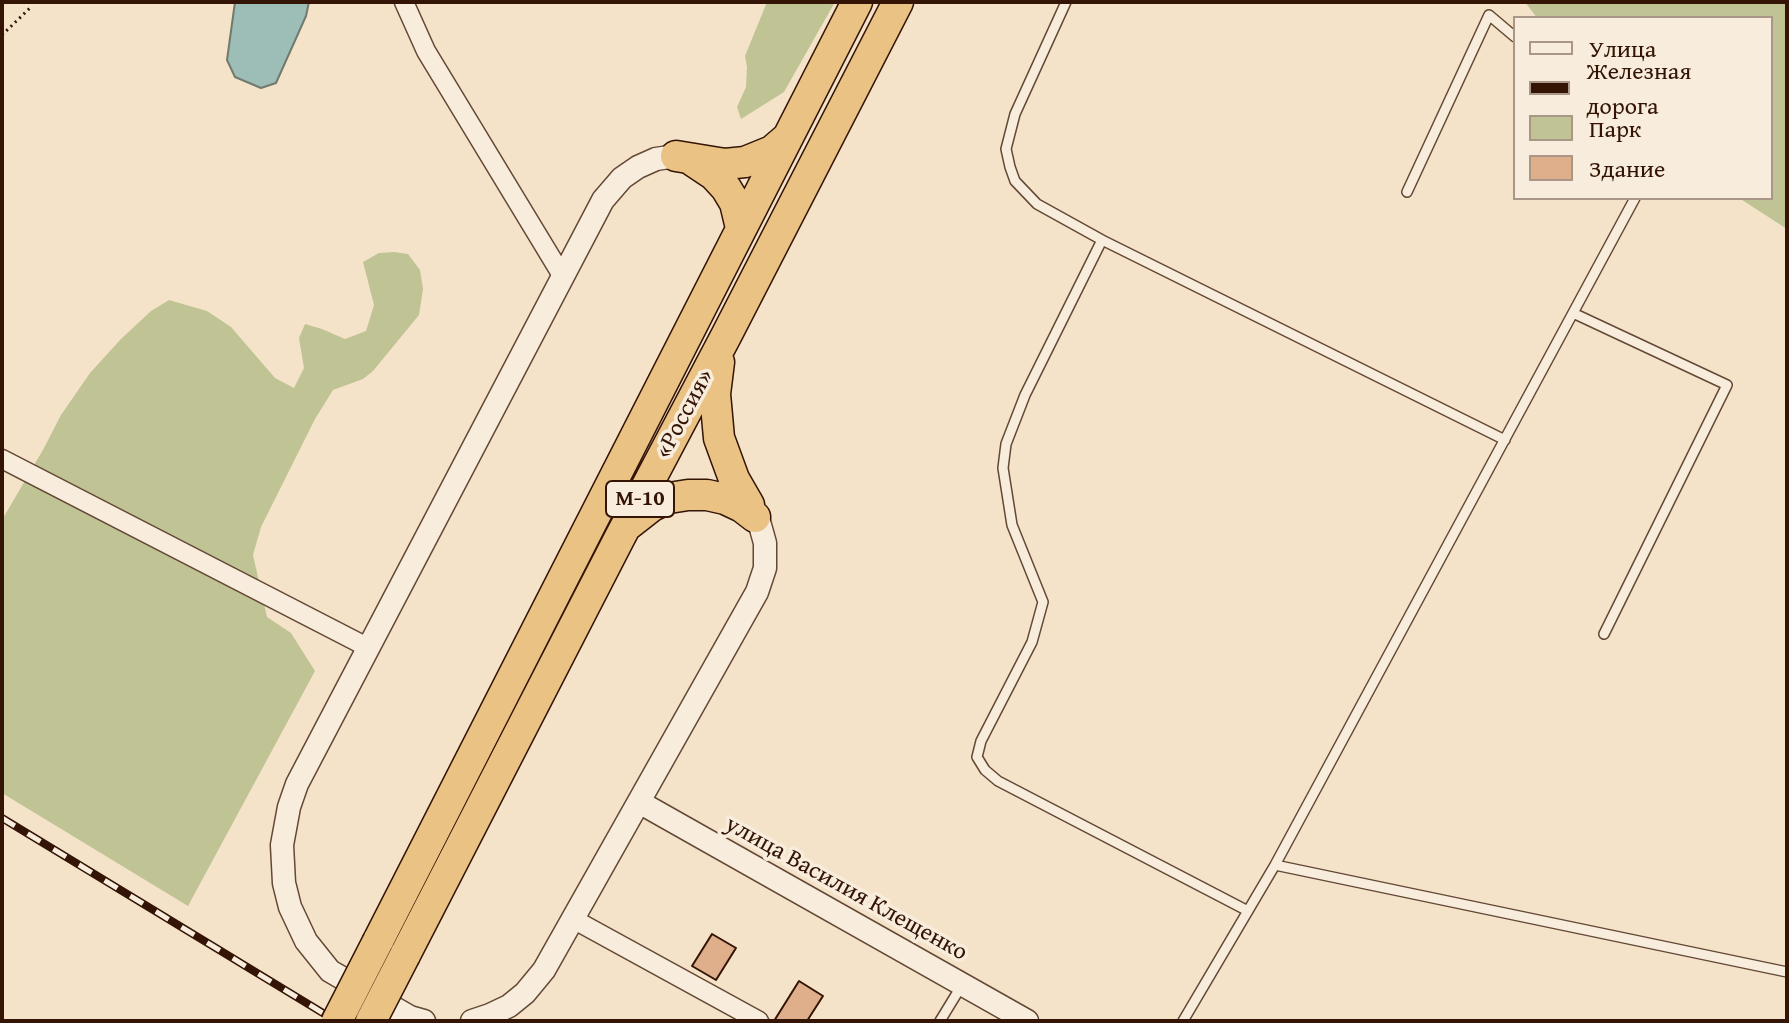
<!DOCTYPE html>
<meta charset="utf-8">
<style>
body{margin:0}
#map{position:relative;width:1789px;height:1023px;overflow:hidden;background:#f5e3c9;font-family:"Gentium Book Plus",serif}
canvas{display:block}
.frame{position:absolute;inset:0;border:4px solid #331405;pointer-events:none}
.legend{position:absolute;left:1513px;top:16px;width:260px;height:184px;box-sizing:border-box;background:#f8eddc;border:2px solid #a99686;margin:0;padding:10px 14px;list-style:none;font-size:24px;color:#331405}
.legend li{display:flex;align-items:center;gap:16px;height:40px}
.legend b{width:40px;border:2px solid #a99686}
</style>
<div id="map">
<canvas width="1789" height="1023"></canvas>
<div class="frame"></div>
<ul class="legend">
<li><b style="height:10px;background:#f8eddc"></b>Улица</li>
<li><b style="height:10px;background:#331405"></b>Железная дорога</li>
<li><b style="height:22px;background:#c0c394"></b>Парк</li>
<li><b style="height:22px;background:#dfae8b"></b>Здание</li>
</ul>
</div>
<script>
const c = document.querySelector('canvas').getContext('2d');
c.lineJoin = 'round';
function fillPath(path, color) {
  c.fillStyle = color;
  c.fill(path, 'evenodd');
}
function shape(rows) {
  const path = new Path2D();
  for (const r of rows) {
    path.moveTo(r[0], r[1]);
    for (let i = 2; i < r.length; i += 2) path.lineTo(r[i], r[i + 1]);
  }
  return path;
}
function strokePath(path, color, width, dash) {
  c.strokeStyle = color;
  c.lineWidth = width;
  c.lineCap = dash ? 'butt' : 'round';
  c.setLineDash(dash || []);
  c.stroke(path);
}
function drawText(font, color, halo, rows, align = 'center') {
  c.font = font + ' "Gentium Book Plus",serif';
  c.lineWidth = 7;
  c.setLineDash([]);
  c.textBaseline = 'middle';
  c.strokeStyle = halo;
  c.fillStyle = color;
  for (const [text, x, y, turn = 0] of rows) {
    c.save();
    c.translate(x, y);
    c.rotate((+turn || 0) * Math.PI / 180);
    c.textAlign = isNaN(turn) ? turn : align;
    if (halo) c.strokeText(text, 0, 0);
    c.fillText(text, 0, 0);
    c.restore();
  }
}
fillPath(shape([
 [767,2,835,2,784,92,741,119,737,107,746,87,747,67,745,56],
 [1525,2,1787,2,1787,229,1739,198,1771,198,1771,18,1537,18],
 [394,252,408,254,420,270,423,289,419,315,373,371,363,379,333,390,315,419,261,527,253,555,267,617,291,633,315,671,188,906,2,793,2,520,44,448,61,415,90,373,121,339,151,311,169,300,207,311,231,327,275,378,294,388,304,368,299,338,305,324,322,329,345,339,366,331,374,305,363,262,379,253]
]), '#c0c394');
const water = shape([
 [235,2,309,2,306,16,276,83,261,88,235,77,227,60,235,2]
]);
fillPath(water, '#9cbeb6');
strokePath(water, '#727a6f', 2);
const building = shape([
 [712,934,736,948,716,980,692,966,712,934],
 [799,981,823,996,807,1021,774,1021,799,981]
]);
fillPath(building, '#dfae8b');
strokePath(building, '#331405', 2);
const service = shape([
 [1066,2,1015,114,1006,149,1010,167,1015,181,1037,204,1102,240],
 [1407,192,1489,15,1515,37],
 [1573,313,1727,385,1604,634],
 [1275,865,1787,972],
 [1248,911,998,781,985,770,977,757,981,741,1032,642,1043,602,1012,525,1003,468,1006,444,1025,395,1102,240,1505,440],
 [940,1021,962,985],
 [1183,1021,1275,865,1635,198]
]);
const minor = shape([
 [404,2,426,51,563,277],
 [2,459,369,648],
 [573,919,759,1021]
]);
const tertiary = shape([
 [639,802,1027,1021],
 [424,1021,410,1017,330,971,306,941,290,907,284,883,282,845,289,807,297,784,603,200,622,178,638,167,656,159,676,156],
 [472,1021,490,1015,509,1006,525,993,544,970,757,592,765,568,765,543,758,518,749,505]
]);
const trunk = shape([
 [676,156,725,164,745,162,772,151,786,139],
 [693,161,714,175,726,188,735,203,741,228],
 [719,362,715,394,719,438,734,479,749,505],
 [629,524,652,506,669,498,688,495,707,495,725,499,742,507,755,517],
 [378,941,857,2],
 [405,955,619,539,726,336,898,2]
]);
strokePath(service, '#644836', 12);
strokePath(minor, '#644836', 21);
strokePath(tertiary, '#644836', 25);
strokePath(trunk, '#331405', 33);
strokePath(shape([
 [2,35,30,8]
]), '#331405', 3, [2, 4]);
strokePath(service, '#f8eddc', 9);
strokePath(minor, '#f8eddc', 18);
strokePath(tertiary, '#f8eddc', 22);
strokePath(trunk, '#eac284', 30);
const rail = shape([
 [2,818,336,1021]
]);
strokePath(rail, '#331405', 8);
strokePath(rail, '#f8eddc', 5, [15]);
const trunkBridge = shape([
 [337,1021,378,941],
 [371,1021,405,955]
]);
strokePath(trunkBridge, '#331405', 33, []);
strokePath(trunkBridge, '#eac284', 30);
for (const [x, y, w] of [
 [640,499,68]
]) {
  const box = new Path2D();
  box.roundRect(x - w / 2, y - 18, w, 36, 6);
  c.fillStyle = '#f8eddc';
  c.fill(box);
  strokePath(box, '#331405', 2);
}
drawText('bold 22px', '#331405', null, [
 ["М-10",640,499]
]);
drawText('24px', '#331405', '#f8eddc', [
 ["«Россия»",685,414,-62],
 ["улица Василия Клещенко",846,889,29]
]);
</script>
